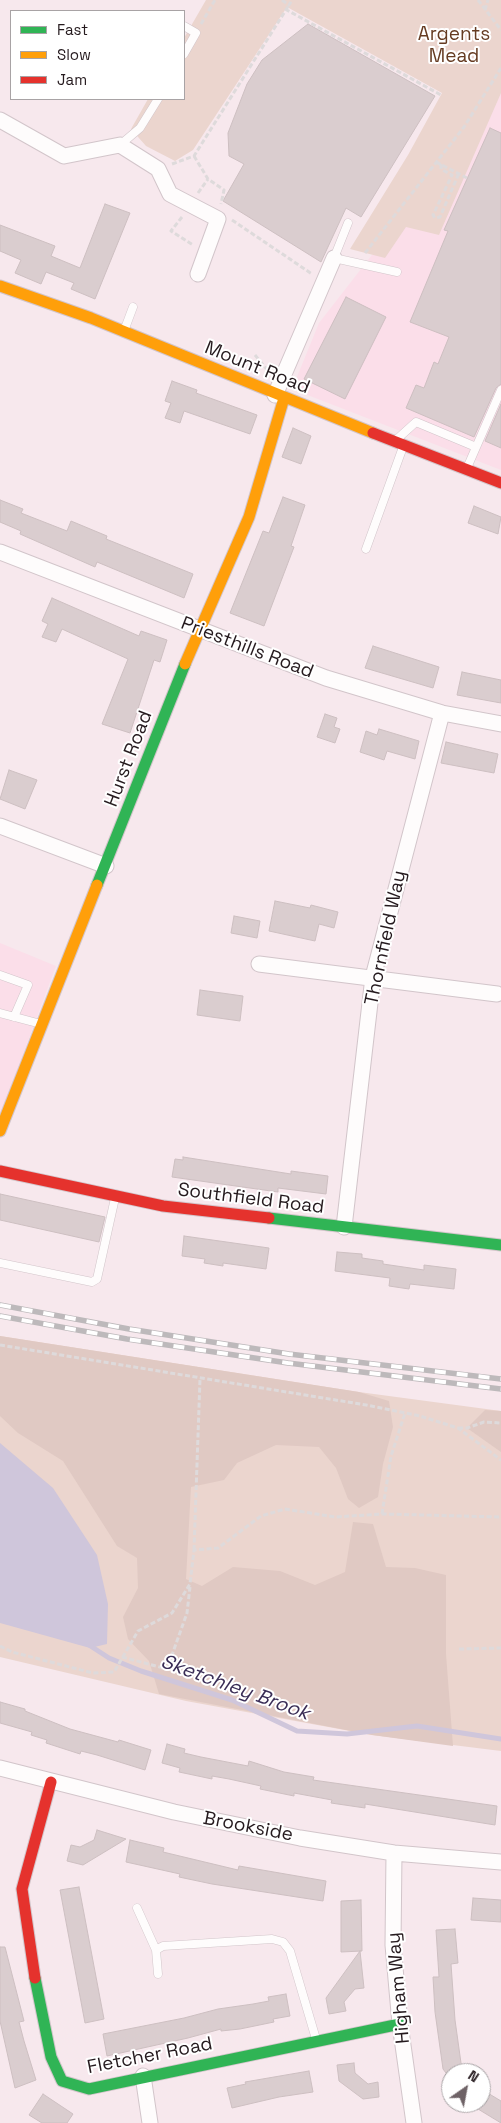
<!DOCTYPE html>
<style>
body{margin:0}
#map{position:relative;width:501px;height:2123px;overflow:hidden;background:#f7e8ed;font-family:"Space Grotesk",sans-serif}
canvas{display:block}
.legend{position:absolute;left:10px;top:10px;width:175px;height:90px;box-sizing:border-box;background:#fff;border:1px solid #a8a3a5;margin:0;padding:6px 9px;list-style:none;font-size:15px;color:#251a1e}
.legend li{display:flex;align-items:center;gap:10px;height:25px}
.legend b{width:25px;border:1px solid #a8a3a5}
.north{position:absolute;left:441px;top:2063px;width:50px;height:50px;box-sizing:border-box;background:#fff;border:1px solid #a8a3a5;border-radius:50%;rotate:33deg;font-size:14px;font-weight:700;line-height:20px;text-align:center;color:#251a1e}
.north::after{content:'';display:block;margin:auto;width:18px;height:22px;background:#6e6266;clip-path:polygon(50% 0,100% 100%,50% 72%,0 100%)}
</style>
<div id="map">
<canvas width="501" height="2123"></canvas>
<ul class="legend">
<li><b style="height:6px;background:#30b455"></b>Fast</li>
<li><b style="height:6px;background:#ff9f0a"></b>Slow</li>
<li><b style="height:6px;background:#e5322d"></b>Jam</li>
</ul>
<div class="north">N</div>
</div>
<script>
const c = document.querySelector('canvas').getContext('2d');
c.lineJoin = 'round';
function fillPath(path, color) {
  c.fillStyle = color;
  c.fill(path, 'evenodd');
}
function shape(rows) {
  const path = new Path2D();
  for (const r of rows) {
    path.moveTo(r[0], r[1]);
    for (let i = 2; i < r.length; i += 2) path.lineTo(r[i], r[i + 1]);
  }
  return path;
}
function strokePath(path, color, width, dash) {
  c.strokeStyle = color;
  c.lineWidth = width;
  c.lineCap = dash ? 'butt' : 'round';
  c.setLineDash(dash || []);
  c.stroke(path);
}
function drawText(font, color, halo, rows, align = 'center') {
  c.font = font + ' "Space Grotesk",sans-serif';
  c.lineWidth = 4;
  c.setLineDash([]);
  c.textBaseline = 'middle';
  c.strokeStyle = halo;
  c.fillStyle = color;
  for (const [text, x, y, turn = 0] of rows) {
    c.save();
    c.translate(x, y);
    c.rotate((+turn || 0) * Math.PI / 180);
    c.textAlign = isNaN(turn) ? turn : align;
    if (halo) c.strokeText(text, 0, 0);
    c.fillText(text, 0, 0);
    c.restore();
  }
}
fillPath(shape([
 [501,89,501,470,292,389,319,323],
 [0,943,56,966,0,1116]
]), '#fbdee9');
fillPath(shape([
 [206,0,501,0,501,93,439,235,406,227,385,258,350,249,408,155,442,93,287,7,193,150,175,161,146,146,131,129,148,99,184,99,184,38],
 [0,1336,359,1392,501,1411,501,1751,372,1735,186,1701,0,1657]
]), '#ebd5ce');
fillPath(shape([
 [0,1336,359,1392,389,1401,393,1427,383,1464,378,1497,359,1508,348,1499,336,1468,319,1447,276,1445,237,1463,224,1480,191,1487,186,1579,202,1586,233,1567,280,1571,315,1585,345,1572,353,1522,373,1524,386,1567,415,1568,446,1575,446,1654,453,1746,372,1735,159,1694,149,1661,128,1639,123,1617,138,1588,137,1558,117,1546,63,1461,18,1433,0,1416],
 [485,1410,501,1411,501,1452,467,1428]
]), '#e0c9c3');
fillPath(shape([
 [0,1443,53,1488,97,1555,108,1604,107,1644,90,1648,0,1623]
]), '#cfc6db');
strokePath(shape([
 [89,1645,109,1658,141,1671,232,1700,297,1731,347,1734,417,1726,501,1739]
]), '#cfc6db', 5);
const building = shape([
 [308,24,435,96,361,217,346,208,321,262,223,201,244,164,229,156,228,133,247,84,262,60,308,24],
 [490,128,501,133,501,384,496,388,474,437,406,408,416,385,424,388,434,362,438,364,449,337,410,322,448,231,444,230,490,128],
 [105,204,130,213,95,299,71,289,74,283,46,272,41,284,15,273,21,260,0,251,0,225,55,246,51,256,80,268,105,204],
 [346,297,386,317,345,399,304,379,346,297],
 [172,381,197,390,196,393,257,415,250,434,184,411,180,423,165,418,171,403,165,401,172,381],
 [501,404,501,448,485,441,501,404],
 [293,428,311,436,301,464,282,457,293,428],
 [283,497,305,505,291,546,294,547,264,626,230,613,263,531,269,533,283,497],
 [0,500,23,509,21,513,67,531,71,521,107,536,106,539,193,574,184,598,97,562,95,567,20,534,21,531,0,522,0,500],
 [474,506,501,517,498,534,468,523,474,506],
 [52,598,139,636,141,631,167,640,160,662,154,660,130,733,102,724,128,659,62,629,56,642,42,637,48,624,42,621,52,598],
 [373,646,439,667,433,688,365,668,373,646],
 [462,672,501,680,501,703,457,695,462,672],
 [325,714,337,718,334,727,340,729,335,743,317,737,325,714],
 [379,729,419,741,415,759,387,751,384,760,360,752,366,731,377,735,379,729],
 [446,742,498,754,494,773,441,763,446,742],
 [9,770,37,780,25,809,0,799,9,770],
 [275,901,310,908,311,905,338,912,334,928,319,924,315,941,269,931,275,901],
 [234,916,260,921,257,938,231,933,234,916],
 [200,990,243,996,240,1021,197,1015,200,990],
 [183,1157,291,1174,291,1171,328,1176,326,1194,278,1188,278,1192,172,1177,175,1159,183,1160,183,1157],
 [0,1194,105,1217,99,1242,0,1220,0,1194],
 [184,1236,269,1248,266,1269,223,1263,223,1266,204,1263,205,1259,182,1256,184,1236],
 [337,1252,362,1254,362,1258,383,1261,383,1264,424,1270,424,1265,456,1269,454,1289,410,1284,409,1289,389,1286,390,1278,335,1271,337,1252],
 [0,1702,25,1709,25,1711,70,1729,118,1742,119,1740,151,1750,145,1770,97,1755,81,1751,80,1754,46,1743,47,1740,31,1735,32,1732,0,1723,0,1702],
 [167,1744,185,1749,184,1753,201,1757,248,1766,249,1761,284,1772,314,1777,313,1780,497,1806,495,1825,365,1804,365,1808,331,1803,332,1800,294,1793,294,1796,260,1789,261,1786,229,1779,212,1776,212,1779,179,1772,180,1768,162,1763,167,1744],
 [97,1830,126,1839,83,1865,67,1861,71,1845,80,1847,94,1840,97,1830],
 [130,1840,164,1848,163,1852,238,1870,239,1866,326,1881,323,1901,212,1884,179,1877,180,1874,126,1862,130,1840],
 [79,1887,104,2019,85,2023,60,1890,79,1887],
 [473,1898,501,1900,501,1922,471,1920,473,1898],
 [361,1900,362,1951,341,1952,341,1901,361,1900],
 [455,1929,458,1963,451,1964,455,2020,461,2063,469,2073,446,2073,443,2069,435,2012,433,1977,439,1977,436,1930,455,1929],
 [0,1947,5,1947,24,2021,19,2022,24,2041,36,2080,15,2088,0,2021,0,1947],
 [360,1951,364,1988,355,1989,349,1996,344,2002,346,2011,329,2014,326,1998,360,1951],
 [286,1994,290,2016,273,2019,274,2022,240,2029,221,2031,221,2029,188,2038,107,2056,103,2034,184,2018,218,2009,253,2004,269,2001,268,1997,286,1994],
 [354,2063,355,2073,368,2084,378,2082,379,2097,363,2099,339,2081,337,2065,354,2063],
 [309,2071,313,2092,279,2097,232,2108,227,2088,246,2084,245,2082,309,2071],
 [486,2092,501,2101,501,2123,478,2109,478,2104,481,2103,486,2092],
 [43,2094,73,2114,67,2123,42,2123,29,2115,43,2094]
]);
fillPath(building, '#dacdcf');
strokePath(building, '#cdbfc1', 1);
const lane = shape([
 [184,26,196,33,184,54],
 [120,145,140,128,158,99],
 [348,223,334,258,397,272],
 [124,331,133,307],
 [396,440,416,422,476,447],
 [467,468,501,390],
 [366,549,403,447],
 [0,975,28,985,14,1017],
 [0,1013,41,1024],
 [0,1263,92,1282,97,1279,115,1198],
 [137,1908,156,1950],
 [158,1974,156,1950,163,1946,272,1939,283,1942,290,1951,316,2039]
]);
const street = shape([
 [0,120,64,156,120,145,158,169,170,194,218,219,198,274],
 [275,395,334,258],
 [0,552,326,678,442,713,501,724],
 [0,826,106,866],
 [259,964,497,994],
 [344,1227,373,977,442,713],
 [0,1768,174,1812,300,1838,394,1853,501,1862],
 [394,1853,393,1945,400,2024,414,2123],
 [143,2076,150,2123]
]);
const fast = shape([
 [97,885,185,664],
 [269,1218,501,1245],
 [35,1978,51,2057,62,2081,89,2089,400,2024]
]);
const slow = shape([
 [0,286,91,318,373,433],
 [185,664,249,517,284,398],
 [0,1131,97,885]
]);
const jam = shape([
 [373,433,501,483],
 [0,1171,163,1206,269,1218],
 [35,1978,22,1889,51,1782]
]);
strokePath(lane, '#d2c5ca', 9);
strokePath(street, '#d2c5ca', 17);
strokePath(fast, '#d2c5ca', 13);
strokePath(slow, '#d2c5ca', 13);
strokePath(jam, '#d2c5ca', 13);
strokePath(shape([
 [282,0,289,5,292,0],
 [478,0,501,30],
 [285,9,441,95],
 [485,10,488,0],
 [201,24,215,0],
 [194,156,208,179,224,190,221,204],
 [436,162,467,178],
 [172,164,194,156,289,5],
 [441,164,441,169,452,175,433,215,435,218,440,217,459,173],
 [198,193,208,179],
 [182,217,171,231,193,245],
 [232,220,312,274],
 [365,253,464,127,501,68],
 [255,355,269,372],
 [0,1345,366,1405,420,1416,458,1428,501,1460],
 [458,1428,467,1428,484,1422,501,1423],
 [382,1514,391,1456,405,1413],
 [194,1550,200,1379],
 [0,1646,12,1652,93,1673,114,1672,138,1631,172,1613,190,1584,194,1550,218,1548,261,1516,285,1509,335,1517,382,1514,501,1517],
 [459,1649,501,1648],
 [122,1657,167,1669,187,1613,190,1587]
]), '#dedadb', 3, [5, 2.5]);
strokePath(lane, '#fefcfc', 8);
strokePath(street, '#fefcfc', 15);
strokePath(fast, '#30b455', 11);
strokePath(slow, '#ff9f0a', 11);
strokePath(jam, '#e5322d', 11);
const rail = shape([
 [0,1305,129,1329,289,1354,501,1379],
 [0,1316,127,1339,288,1363,501,1389]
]);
strokePath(rail, '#bdb9bb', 5.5);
strokePath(rail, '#fff', 4, [11]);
drawText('19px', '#653b21', '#fff', [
 ["Argents",454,35],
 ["Mead",454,57]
]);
drawText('19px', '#251a1e', '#fff', [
 ["Mount Road",257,368,22],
 ["Priesthills Road",247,648,21],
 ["Hurst Road",129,759,-69],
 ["Thornfield Way",386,938,-78],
 ["Southfield Road",251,1199,7],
 ["Brookside",248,1827,11],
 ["Higham Way",399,1988,-95],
 ["Fletcher Road",150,2056,-11]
]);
drawText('italic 20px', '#3a2d56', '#fff', [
 ["Sketchley Brook",235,1688,20]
]);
</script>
